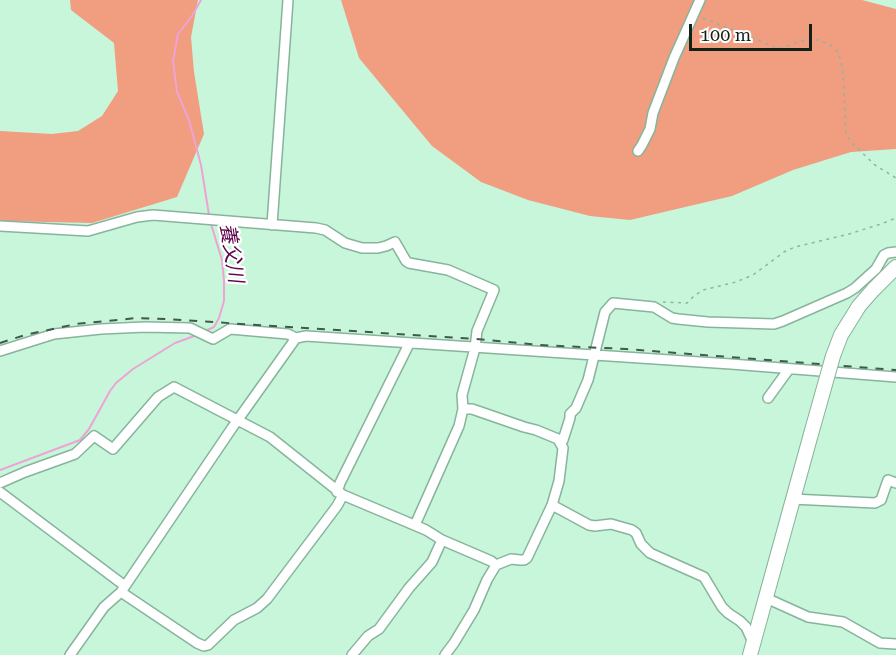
<!DOCTYPE html>
<meta charset="utf-8">
<style>
body{margin:0}
#map{position:relative;width:896px;height:655px;overflow:hidden;background:#c7f6db;font-family:"Roboto Serif",serif}
canvas{display:block}
.scale{position:absolute;left:689px;top:24px;width:123px;height:27px;box-sizing:border-box;border:3px solid #102118;border-top:0;padding-left:8px;font-size:18px;line-height:21px;white-space:nowrap;color:#102118;-webkit-text-stroke:4px #fff;paint-order:stroke}
</style>
<div id="map">
<canvas width="896" height="655"></canvas>
<div class="scale">100 m</div>
</div>
<script>
const c = document.querySelector('canvas').getContext('2d');
c.lineJoin = 'round';
function fillPath(path, color) {
  c.fillStyle = color;
  c.fill(path, 'evenodd');
}
function shape(rows) {
  const path = new Path2D();
  for (const r of rows) {
    path.moveTo(r[0], r[1]);
    for (let i = 2; i < r.length; i += 2) path.lineTo(r[i], r[i + 1]);
  }
  return path;
}
function strokePath(path, color, width, dash) {
  c.strokeStyle = color;
  c.lineWidth = width;
  c.lineCap = dash ? 'butt' : 'round';
  c.setLineDash(dash || []);
  c.stroke(path);
}
function drawText(font, color, halo, rows, align = 'center') {
  c.font = font + ' "Roboto Serif","Noto Sans JP",serif';
  c.lineWidth = 4.5;
  c.setLineDash([]);
  c.textBaseline = 'middle';
  c.strokeStyle = halo;
  c.fillStyle = color;
  for (const [text, x, y, turn = 0] of rows) {
    c.save();
    c.translate(x, y);
    c.rotate((+turn || 0) * Math.PI / 180);
    c.textAlign = isNaN(turn) ? turn : align;
    if (halo) c.strokeText(text, 0, 0);
    c.fillText(text, 0, 0);
    c.restore();
  }
}
fillPath(shape([
 [70,0,198,0,191,37,194,72,204,134,177,197,92,223,0,221,0,131,52,134,78,131,102,116,118,91,114,43,71,10],
 [341,0,862,0,896,9,896,149,851,152,793,170,732,196,630,220,590,216,528,200,481,182,432,146,359,58]
]), '#f09d80');
strokePath(shape([
 [201,0,192,16,178,34,173,61,177,92,189,120,201,165,209,215],
 [205,331,214,327,219,318,224,301,224,281,222,260,211,224],
 [0,470,80,440,89,429,110,391,116,383,133,369,175,343,197,335]
]), '#eea3d5', 2);
const street = shape([
 [638,151,642,145,650,129,653,113,674,58,700,0],
 [272,225,288,0],
 [0,226,88,231,137,217,153,215,316,228,325,230,345,243,362,248,378,248,386,246,395,242,406,261,409,263,448,270,494,290,477,331,475,348,462,395,463,409,459,426,415,525],
 [0,351,54,334,101,329,145,327,190,328,213,339,230,329,288,334,296,338],
 [768,398,789,369],
 [561,443,563,440,570,418,570,414,576,408,588,380,605,312,613,303,654,307,672,318,678,319,708,322,774,324,783,321,847,293,855,288,876,269,884,255,888,253,896,252],
 [0,483,25,472,75,454,94,436,113,449,158,397,174,387,270,437,343,495,426,530,442,540,491,561,496,565],
 [0,492,125,586],
 [337,492,340,483,409,344],
 [792,499,875,503,881,500,888,480,896,483],
 [552,505,589,525,595,526,611,524,632,530,636,533,641,544,650,553,704,577,722,607,728,613,740,621,746,627,751,638,754,640],
 [121,592,197,643,204,646,208,645,234,620,257,608,267,599,337,506,343,495],
 [766,598,808,617,843,622,880,643,896,644],
 [70,655,104,607,121,592,232,428,296,338,306,336,731,364,896,377],
 [352,655,368,636,379,629,409,588,432,562,442,540],
 [445,655,454,643,474,610,487,580,496,565,511,559,520,560,524,560,527,558,552,505,559,481,563,448,558,439,536,430,524,427,472,409,463,409]
]);
const secondary = shape([
 [873,290,896,267],
 [750,655,811,434]
]);
strokePath(street, '#87b49b', 12);
strokePath(secondary, '#87b49b', 16);
strokePath(shape([
 [703,18,777,48,782,48,801,41,812,40,819,40,832,46,838,52,843,70,846,134,854,145,875,165,896,178],
 [663,302,687,303,694,296,703,290,736,282,753,275,784,252,795,247,849,234,881,224,896,218]
]), '#8fb59f', 1.5, [3, 4.5]);
strokePath(street, '#fff', 9);
strokePath(secondary, '#fff', 14);
strokePath(shape([
 [0,343,25,335,76,324,137,318,165,319,476,339,539,345,626,349,896,370]
]), '#40594b', 2, [8, 8]);
const secondaryBridge = shape([
 [811,434,833,356,841,335,859,306,873,290]
]);
strokePath(secondaryBridge, '#87b49b', 16, []);
strokePath(secondaryBridge, '#fff', 14);
drawText('italic 20px', '#60064c', '#fff', [
 ["養父川",231,253,81]
]);
</script>
